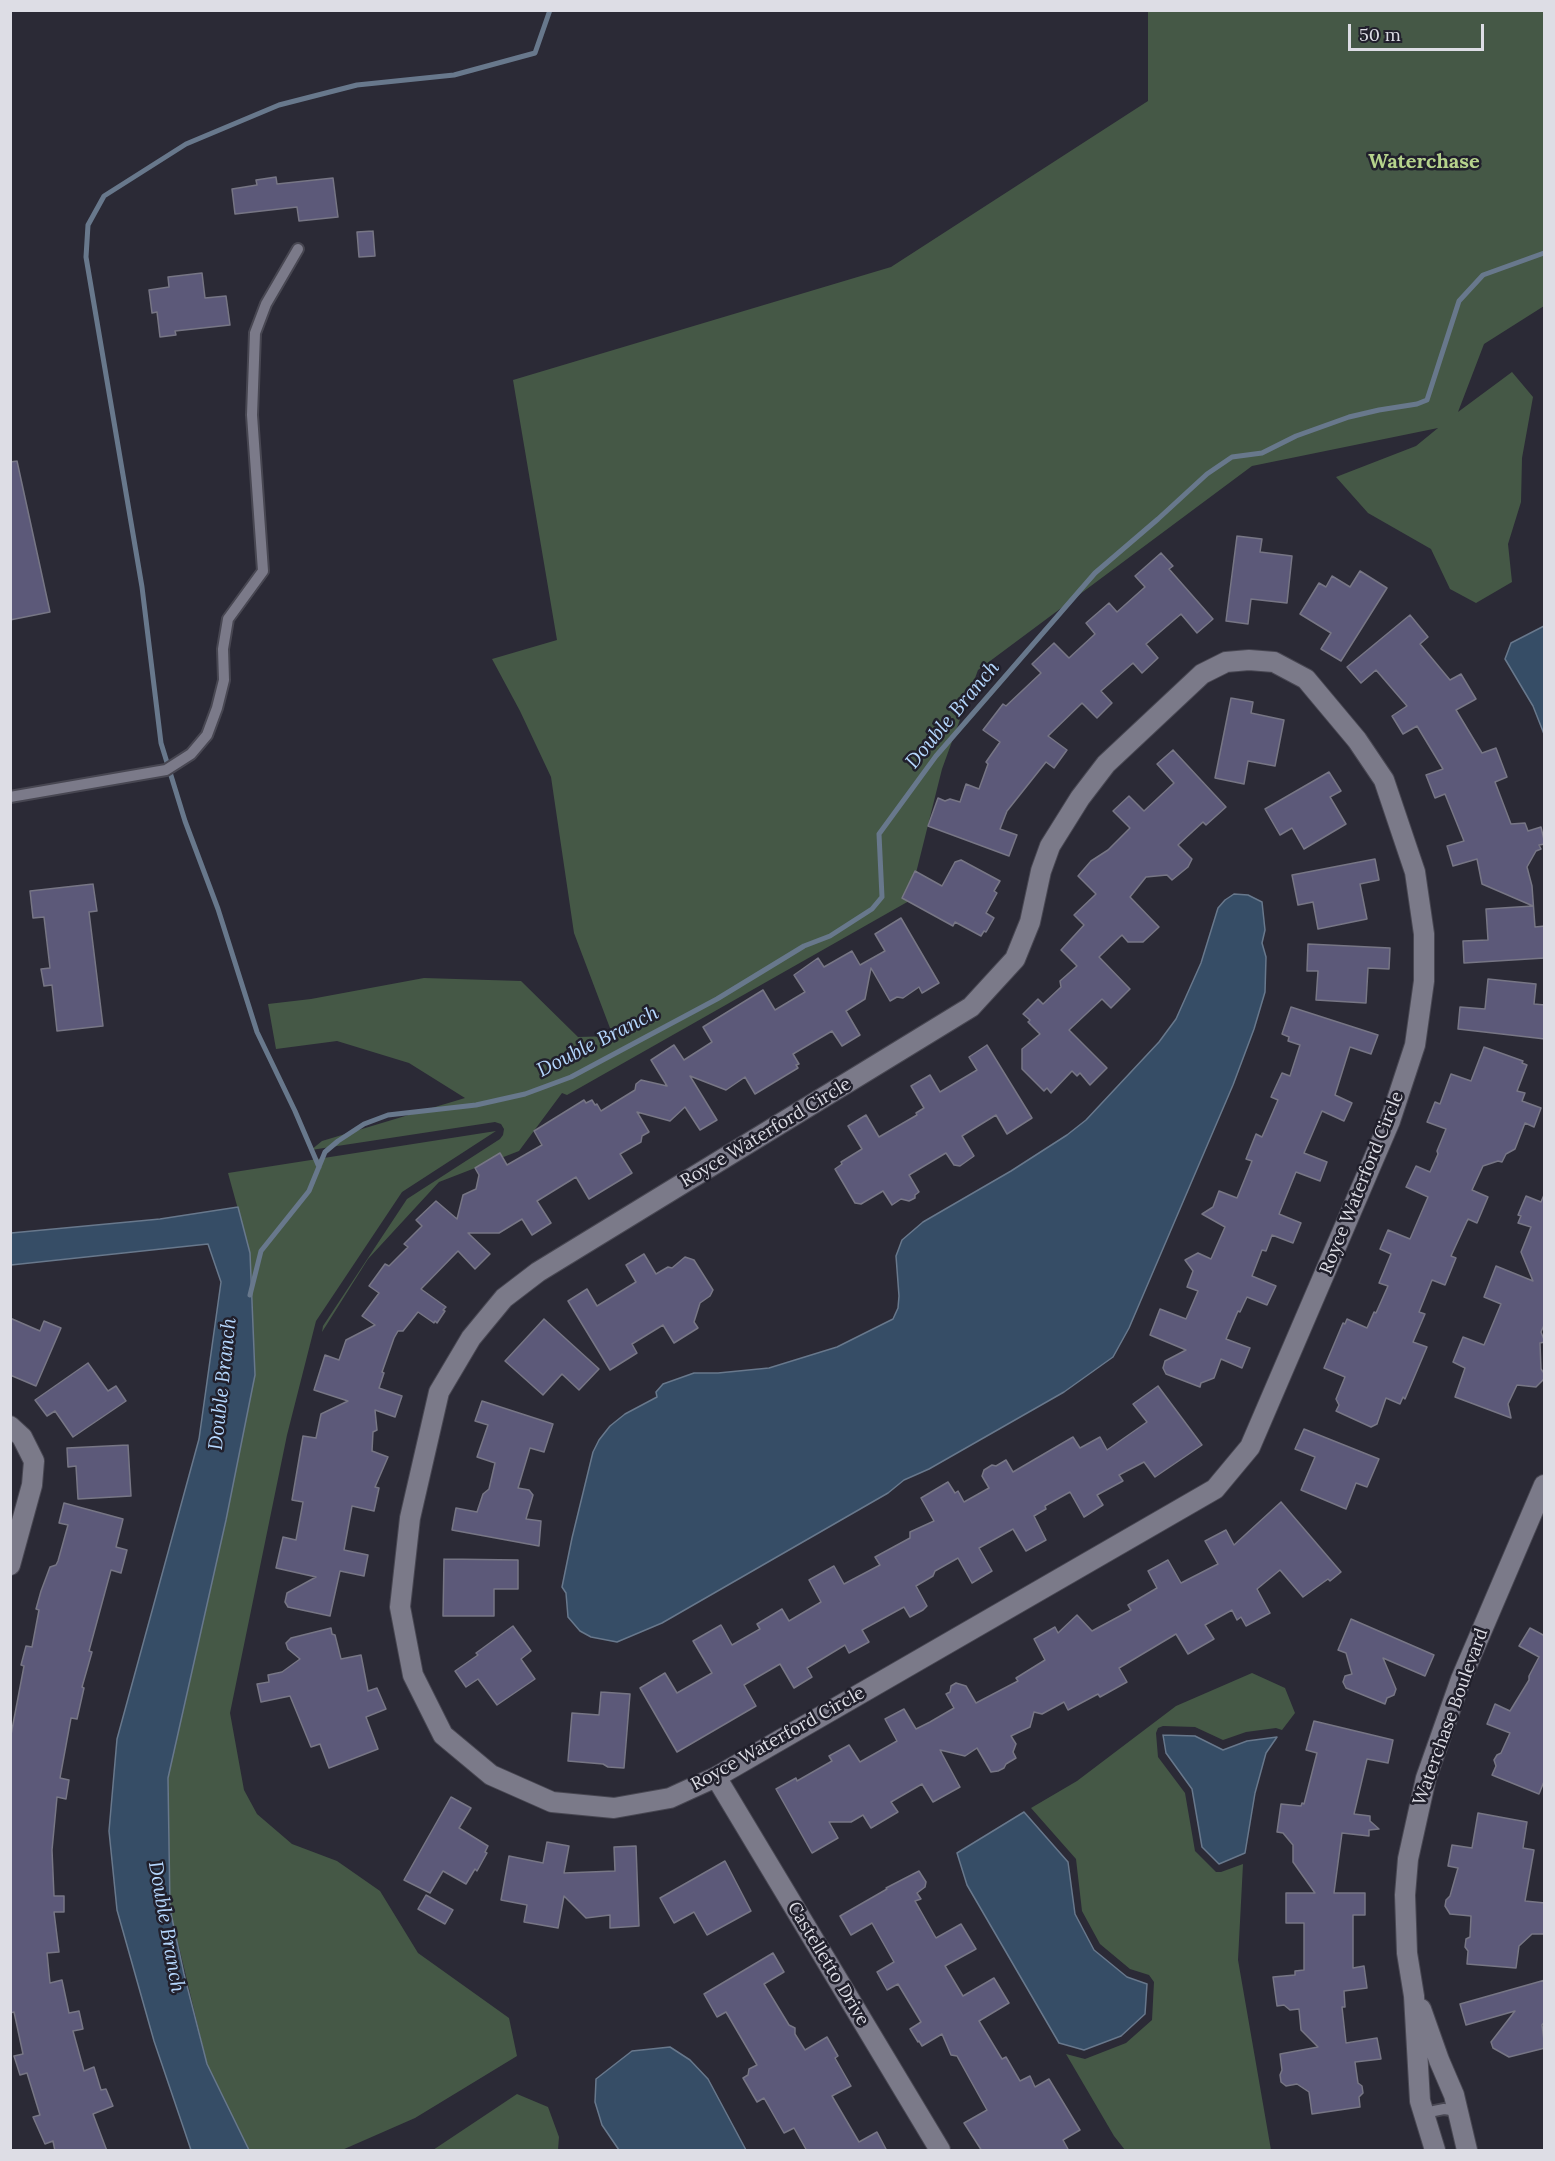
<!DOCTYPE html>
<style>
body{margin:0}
#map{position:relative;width:1555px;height:2161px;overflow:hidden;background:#2b2a36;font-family:Lora,serif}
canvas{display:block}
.frame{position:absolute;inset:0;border:12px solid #dddde5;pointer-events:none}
.scale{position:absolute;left:1348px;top:24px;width:136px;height:27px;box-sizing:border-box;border:3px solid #dddde5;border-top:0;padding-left:8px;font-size:18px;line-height:21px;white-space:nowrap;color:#dddde5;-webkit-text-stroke:4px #21202c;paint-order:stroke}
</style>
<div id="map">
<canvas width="1555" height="2161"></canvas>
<div class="frame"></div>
<div class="scale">50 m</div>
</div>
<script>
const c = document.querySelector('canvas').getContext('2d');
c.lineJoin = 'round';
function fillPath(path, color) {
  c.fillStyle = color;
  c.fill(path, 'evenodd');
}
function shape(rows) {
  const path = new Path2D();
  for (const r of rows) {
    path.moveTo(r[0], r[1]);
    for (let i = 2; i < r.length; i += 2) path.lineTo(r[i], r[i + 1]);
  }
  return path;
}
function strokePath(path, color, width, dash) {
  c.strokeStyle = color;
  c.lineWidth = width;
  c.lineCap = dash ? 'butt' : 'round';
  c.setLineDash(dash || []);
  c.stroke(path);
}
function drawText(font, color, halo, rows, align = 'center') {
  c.font = font + ' Lora,serif';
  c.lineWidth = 5;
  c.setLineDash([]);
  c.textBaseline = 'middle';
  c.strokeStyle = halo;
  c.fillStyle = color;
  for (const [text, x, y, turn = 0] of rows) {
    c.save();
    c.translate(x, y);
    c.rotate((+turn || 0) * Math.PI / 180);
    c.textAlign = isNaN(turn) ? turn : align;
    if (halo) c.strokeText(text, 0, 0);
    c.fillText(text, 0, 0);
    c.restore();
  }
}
fillPath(shape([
 [1148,11,1544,11,1544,306,1484,344,1458,412,1512,372,1533,397,1522,458,1521,502,1508,544,1512,582,1476,603,1450,589,1431,549,1368,513,1336,477,1416,446,1438,428,1252,466,978,670,942,769,909,901,567,1095,562,1093,519,1151,439,1182,368,1259,322,1332,323,1326,407,1199,500,1139,503,1135,504,1129,501,1124,495,1122,311,1150,322,1141,465,1098,409,1063,337,1041,276,1049,268,1004,311,999,424,978,521,981,578,1037,613,1036,574,933,551,777,520,711,492,659,557,640,513,380,891,267,1148,101],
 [496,1131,402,1192,316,1321,287,1435,230,1713,244,1790,257,1814,292,1844,337,1861,380,1891,418,1953,509,2018,517,2056,415,2118,342,2150,249,2150,207,2064,170,1909,168,1778,226,1520,250,1253,228,1173],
 [1252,1673,1285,1688,1295,1713,1282,1730,1276,1728,1246,1732,1223,1740,1195,1727,1163,1726,1158,1728,1156,1733,1158,1757,1185,1793,1195,1851,1216,1872,1221,1872,1243,1864,1238,1960,1271,2150,1125,2150,1114,2136,1066,2054,1085,2059,1126,2043,1152,2020,1154,1982,1149,1975,1130,1969,1100,1944,1082,1911,1076,1859,1031,1808,1077,1781,1176,1706],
 [517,2094,548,2107,559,2137,558,2150,433,2150]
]), '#455846');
const water = shape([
 [1544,626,1544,734,1533,706,1505,659,1511,643,1544,626],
 [1234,894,1248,895,1262,902,1265,930,1262,943,1266,957,1265,992,1254,1029,1233,1085,1129,1328,1113,1357,1064,1392,929,1469,904,1480,888,1493,662,1623,617,1642,591,1637,580,1631,568,1617,566,1593,562,1587,572,1538,593,1452,599,1440,610,1426,625,1414,657,1397,656,1392,663,1384,694,1373,718,1373,769,1368,837,1347,893,1319,898,1308,899,1296,896,1256,902,1240,923,1222,1011,1171,1067,1135,1086,1120,1159,1042,1176,1019,1201,963,1218,908,1225,900,1234,894],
 [238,1207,250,1253,255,1375,226,1520,168,1778,170,1909,184,1974,207,2064,249,2150,191,2150,154,2041,117,1910,109,1831,117,1739,199,1439,221,1282,208,1244,11,1265,11,1233,160,1219,238,1207],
 [1163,1735,1195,1736,1223,1750,1247,1741,1277,1737,1266,1753,1255,1793,1245,1853,1219,1864,1202,1847,1192,1789,1166,1753,1163,1735],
 [1024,1812,1068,1862,1075,1914,1094,1950,1127,1977,1147,1984,1145,2014,1121,2036,1084,2050,1059,2043,967,1885,957,1853,1024,1812],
 [670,2047,690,2060,708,2079,746,2150,619,2150,602,2125,595,2102,596,2079,632,2051,670,2047]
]);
fillPath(water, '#364d66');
strokePath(water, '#68788c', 1.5);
strokePath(shape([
 [319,1167,295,1111,257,1032,218,909,185,821,161,743,142,587,86,257,88,225,104,196,186,144,279,105,357,85,454,75,535,53,550,10],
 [250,1295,261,1251,309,1191,325,1152,338,1141,364,1124,388,1115,476,1105,525,1094,571,1077,717,999,804,946,830,936,872,909,882,897,879,834,936,756,1095,573,1158,519,1207,474,1232,457,1262,453,1296,436,1349,417,1379,410,1417,404,1427,400,1459,301,1483,275,1544,253]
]), '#68788c', 5);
const building = shape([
 [276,177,277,184,333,178,338,217,299,221,297,207,235,214,232,189,257,185,256,180,276,177],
 [373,231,375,256,359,257,357,232,373,231],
 [202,273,205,298,226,296,230,325,175,331,176,335,160,337,157,312,152,313,149,290,169,287,168,277,202,273],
 [17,461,50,612,10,620,10,462,17,461],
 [1237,536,1262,539,1260,552,1292,556,1287,603,1251,599,1248,624,1226,621,1237,536],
 [1161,553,1173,566,1169,569,1213,619,1197,633,1181,614,1146,644,1158,658,1142,673,1133,663,1101,691,1112,703,1097,718,1082,703,1048,736,1067,750,1054,768,1046,762,1007,811,1000,829,1017,835,1009,856,928,826,938,798,945,801,950,799,960,802,966,784,979,789,988,764,986,762,1000,742,983,730,1003,704,1006,706,1041,673,1032,664,1054,643,1069,658,1095,634,1086,623,1109,603,1117,612,1145,587,1135,576,1161,553],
 [1360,571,1387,588,1341,661,1321,649,1331,633,1300,614,1319,583,1326,587,1332,576,1350,587,1360,571],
 [1410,615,1428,637,1420,644,1450,680,1461,674,1476,699,1456,710,1482,753,1496,748,1507,777,1495,782,1511,824,1525,823,1528,831,1541,827,1545,844,1539,845,1541,849,1536,851,1527,867,1532,886,1535,927,1545,926,1545,958,1464,963,1463,941,1488,940,1486,909,1533,906,1482,884,1477,859,1453,866,1447,846,1464,841,1445,794,1435,798,1426,775,1443,769,1417,726,1403,734,1392,716,1407,706,1376,670,1361,683,1347,667,1410,615],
 [1231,698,1253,702,1251,713,1284,720,1275,766,1248,761,1244,784,1215,778,1231,698],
 [1173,750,1226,807,1206,825,1203,822,1178,845,1192,859,1188,867,1172,880,1167,875,1146,877,1130,897,1159,927,1143,942,1128,942,1122,935,1099,957,1130,989,1111,1008,1102,999,1069,1030,1107,1068,1090,1085,1080,1073,1077,1076,1072,1071,1051,1093,1047,1088,1044,1091,1022,1069,1022,1049,1040,1034,1028,1022,1030,1020,1023,1014,1038,999,1043,1004,1061,987,1060,981,1077,966,1061,950,1084,925,1074,915,1096,894,1078,876,1091,861,1108,850,1130,828,1113,811,1129,796,1144,811,1174,783,1157,764,1173,750],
 [1329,772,1341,791,1330,797,1346,824,1304,849,1292,828,1280,835,1265,809,1329,772],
 [1375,859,1379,880,1360,884,1367,919,1318,929,1313,902,1298,905,1292,875,1375,859],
 [961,860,1000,881,994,891,997,893,986,913,994,918,986,932,984,931,981,936,955,922,953,926,902,898,915,871,942,886,955,862,961,860],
 [93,884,97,911,89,912,103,1026,57,1031,52,985,44,986,41,969,50,968,44,917,33,918,30,891,93,884],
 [901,918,939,983,922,993,919,987,903,998,897,997,890,1001,871,968,865,999,846,1011,860,1035,842,1046,832,1031,793,1054,799,1064,796,1065,798,1068,755,1094,745,1077,726,1090,690,1076,717,1120,700,1130,685,1107,670,1121,637,1112,649,1132,642,1136,641,1142,620,1154,632,1173,589,1199,576,1177,537,1201,551,1223,532,1235,522,1219,499,1233,468,1233,490,1254,475,1269,458,1251,421,1289,446,1307,443,1310,445,1311,437,1323,435,1321,434,1323,418,1312,403,1331,398,1331,394,1338,382,1372,384,1373,379,1388,402,1396,395,1417,375,1410,377,1430,373,1432,372,1451,388,1457,375,1487,379,1488,374,1511,352,1506,344,1550,368,1555,364,1576,340,1571,330,1616,288,1607,285,1602,287,1593,316,1577,276,1568,283,1537,296,1540,303,1502,292,1500,303,1436,316,1438,321,1414,348,1401,314,1390,325,1355,339,1360,346,1340,375,1325,362,1316,379,1293,369,1286,385,1264,389,1266,408,1247,404,1244,422,1226,416,1220,436,1201,457,1219,463,1195,476,1189,479,1175,475,1168,500,1153,507,1165,542,1145,534,1131,584,1100,586,1103,592,1100,595,1105,597,1104,601,1111,635,1090,636,1084,641,1080,667,1086,651,1060,674,1045,684,1060,712,1042,703,1027,763,990,775,1010,805,992,794,975,818,958,824,967,852,951,860,965,885,951,875,934,901,918],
 [1308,944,1390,948,1389,969,1368,968,1366,1003,1316,1000,1318,971,1307,971,1308,944],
 [1488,979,1536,984,1534,1004,1545,1005,1545,1039,1458,1029,1460,1007,1485,1009,1488,979],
 [1291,1007,1378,1035,1371,1054,1350,1047,1335,1095,1352,1103,1344,1121,1322,1111,1304,1153,1327,1162,1320,1181,1296,1172,1279,1214,1301,1223,1293,1243,1272,1235,1266,1251,1262,1250,1252,1276,1276,1286,1267,1305,1247,1297,1240,1312,1238,1311,1226,1339,1250,1348,1242,1368,1221,1359,1214,1378,1201,1383,1200,1387,1166,1374,1163,1368,1165,1361,1186,1350,1150,1335,1160,1309,1186,1319,1198,1291,1187,1287,1193,1271,1185,1260,1198,1253,1211,1259,1225,1227,1202,1214,1213,1207,1219,1191,1237,1198,1252,1161,1246,1159,1256,1134,1262,1137,1278,1100,1271,1097,1282,1073,1290,1076,1300,1045,1288,1041,1289,1037,1282,1034,1291,1007],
 [987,1045,1032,1118,1007,1134,996,1115,962,1136,974,1156,960,1166,954,1165,946,1153,909,1175,919,1192,915,1195,915,1198,909,1201,901,1199,892,1205,883,1191,861,1204,855,1203,835,1169,842,1164,841,1162,862,1149,848,1126,866,1115,879,1137,917,1115,916,1113,924,1108,911,1086,930,1075,940,1092,977,1070,969,1057,987,1045],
 [1484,1047,1523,1061,1522,1063,1527,1065,1517,1091,1525,1093,1522,1101,1541,1108,1534,1127,1525,1123,1515,1149,1506,1154,1502,1162,1498,1161,1483,1166,1472,1190,1488,1197,1477,1223,1468,1219,1451,1256,1456,1258,1445,1285,1432,1280,1419,1312,1425,1314,1413,1342,1427,1347,1405,1399,1403,1397,1400,1404,1386,1398,1377,1424,1371,1427,1336,1411,1339,1405,1336,1399,1345,1377,1324,1368,1343,1323,1345,1324,1347,1319,1367,1328,1374,1312,1376,1313,1388,1286,1379,1283,1391,1254,1380,1249,1388,1230,1410,1239,1428,1197,1406,1187,1416,1166,1430,1172,1438,1154,1437,1151,1446,1129,1427,1122,1435,1102,1440,1104,1451,1074,1471,1081,1484,1047],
 [1544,1195,1545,1323,1541,1332,1545,1342,1540,1343,1541,1369,1544,1373,1544,1379,1536,1387,1517,1385,1508,1404,1511,1418,1455,1397,1465,1368,1453,1362,1463,1337,1484,1345,1501,1304,1484,1297,1496,1266,1533,1281,1521,1252,1531,1227,1518,1223,1521,1216,1518,1215,1526,1196,1541,1202,1544,1195],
 [644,1254,656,1274,668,1267,672,1268,685,1257,694,1260,713,1290,710,1296,700,1303,694,1322,698,1328,674,1343,663,1325,632,1344,637,1353,610,1370,568,1301,587,1289,597,1306,636,1282,626,1265,644,1254],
 [10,1318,40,1331,44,1321,61,1328,36,1386,10,1375,10,1318],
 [544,1319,599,1369,579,1390,562,1374,543,1395,505,1361,544,1319],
 [88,1363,108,1391,116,1386,126,1401,73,1437,55,1411,47,1416,35,1400,88,1363],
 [1158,1386,1202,1445,1155,1477,1144,1462,1119,1475,1123,1481,1097,1495,1103,1505,1084,1517,1070,1492,1045,1506,1046,1509,1034,1516,1046,1540,1026,1551,1013,1529,979,1548,992,1571,972,1583,958,1558,935,1571,933,1576,916,1586,927,1606,923,1610,910,1617,904,1607,862,1630,869,1642,849,1653,845,1645,807,1668,812,1677,794,1688,780,1664,744,1685,756,1706,677,1752,640,1688,665,1673,677,1693,712,1673,693,1641,721,1625,732,1645,760,1629,757,1624,782,1609,789,1621,821,1602,809,1580,834,1566,844,1584,880,1565,875,1557,910,1538,910,1532,934,1521,921,1498,948,1482,955,1493,958,1491,964,1502,989,1488,982,1476,984,1470,992,1465,996,1466,1006,1460,1013,1472,1073,1437,1080,1448,1100,1437,1107,1450,1147,1422,1133,1404,1158,1386],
 [482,1401,553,1424,544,1452,530,1448,518,1488,529,1490,533,1495,526,1519,541,1521,539,1546,452,1530,456,1508,477,1512,483,1494,489,1489,495,1463,477,1457,488,1425,475,1421,482,1401],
 [1304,1429,1379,1459,1367,1487,1356,1483,1346,1509,1301,1490,1315,1457,1295,1449,1304,1429],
 [128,1445,131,1496,78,1499,76,1466,68,1467,67,1448,128,1445],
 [1281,1502,1341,1572,1330,1581,1328,1579,1303,1597,1280,1570,1257,1589,1270,1613,1246,1626,1241,1617,1237,1620,1232,1610,1205,1625,1214,1639,1188,1654,1176,1634,1119,1668,1127,1682,1100,1697,1098,1694,1068,1710,1064,1702,1042,1714,1034,1712,1030,1727,1011,1736,1016,1744,1013,1752,1016,1758,1006,1764,1004,1768,998,1771,991,1772,977,1748,965,1756,940,1750,960,1787,933,1802,922,1784,891,1802,898,1812,871,1828,863,1815,851,1822,829,1822,838,1838,812,1853,776,1789,796,1778,797,1781,832,1761,829,1756,849,1745,860,1762,897,1741,885,1719,904,1709,916,1729,930,1722,954,1708,946,1694,950,1692,951,1686,956,1683,966,1686,976,1703,1018,1681,1016,1678,1045,1660,1034,1639,1055,1627,1058,1633,1077,1615,1092,1631,1131,1610,1128,1605,1157,1588,1148,1571,1168,1560,1181,1583,1218,1564,1205,1541,1226,1530,1234,1545,1281,1502],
 [64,1503,123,1519,116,1547,127,1550,121,1573,111,1570,89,1651,92,1652,82,1687,84,1688,77,1719,71,1718,60,1778,69,1780,66,1799,57,1797,52,1850,54,1896,64,1896,64,1912,54,1912,59,1952,47,1953,50,1983,62,1980,69,2013,79,2011,83,2029,73,2031,84,2071,94,2067,101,2090,106,2089,113,2106,93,2114,107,2151,55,2151,53,2141,45,2144,33,2117,40,2115,27,2073,20,2075,14,2056,23,2054,14,2012,10,2013,10,1740,24,1666,21,1665,26,1646,32,1647,39,1610,36,1609,41,1591,50,1567,56,1565,58,1561,68,1525,59,1523,64,1503],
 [444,1559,518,1560,518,1589,494,1589,494,1616,443,1616,444,1559],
 [1351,1619,1434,1655,1425,1676,1383,1658,1396,1689,1394,1695,1387,1698,1385,1704,1346,1688,1343,1682,1345,1676,1352,1674,1346,1653,1338,1650,1351,1619],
 [513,1626,531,1651,521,1659,535,1679,497,1705,478,1679,466,1687,455,1671,478,1655,476,1653,513,1626],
 [331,1628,332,1634,335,1635,341,1659,361,1655,368,1691,377,1688,386,1709,366,1717,378,1749,329,1768,320,1744,311,1747,290,1696,261,1702,257,1684,269,1682,268,1675,282,1672,300,1659,288,1649,286,1643,291,1638,331,1628],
 [1530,1628,1545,1636,1545,1779,1539,1794,1492,1775,1496,1766,1494,1760,1497,1755,1501,1753,1510,1733,1487,1724,1495,1704,1510,1711,1529,1680,1529,1676,1539,1657,1519,1646,1530,1628],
 [601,1692,630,1694,624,1768,608,1767,603,1764,568,1761,572,1713,599,1715,601,1692],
 [1314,1721,1393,1740,1388,1763,1367,1759,1354,1814,1370,1816,1370,1821,1379,1829,1369,1830,1369,1836,1342,1833,1334,1893,1365,1893,1365,1915,1353,1915,1353,1968,1364,1966,1367,1988,1344,1991,1345,2007,1342,2007,1346,2043,1377,2038,1381,2059,1355,2062,1358,2083,1362,2086,1363,2093,1359,2097,1360,2107,1312,2114,1309,2092,1297,2084,1286,2086,1281,2082,1280,2075,1282,2070,1280,2054,1318,2047,1301,2030,1299,2009,1290,2010,1284,2005,1277,2006,1273,1977,1295,1975,1295,1971,1304,1970,1304,1923,1286,1923,1286,1893,1315,1893,1293,1862,1293,1845,1283,1833,1277,1832,1281,1804,1301,1806,1302,1803,1304,1804,1317,1753,1306,1750,1314,1721],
 [451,1797,471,1808,459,1828,488,1846,485,1852,487,1853,477,1871,475,1869,466,1884,443,1871,430,1893,404,1880,451,1797],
 [1478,1813,1527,1822,1523,1848,1534,1850,1525,1901,1545,1903,1545,1934,1532,1934,1519,1946,1516,1968,1467,1964,1468,1951,1465,1947,1466,1939,1470,1937,1471,1916,1450,1914,1445,1906,1446,1900,1450,1896,1458,1868,1448,1866,1452,1845,1472,1848,1478,1813],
 [547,1842,569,1846,564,1873,615,1871,614,1847,636,1846,639,1926,610,1928,610,1915,586,1918,564,1896,558,1928,524,1922,527,1905,501,1900,509,1856,543,1863,547,1842],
 [725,1861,751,1911,707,1935,694,1912,674,1923,660,1898,725,1861],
 [919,1871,926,1882,925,1887,917,1893,921,1899,915,1901,936,1938,961,1924,976,1949,945,1966,963,1996,994,1978,1009,2003,979,2021,1002,2059,1006,2057,1020,2081,1030,2076,1035,2087,1049,2079,1080,2130,1063,2140,1069,2151,982,2151,964,2123,987,2110,957,2056,951,2055,942,2034,922,2046,919,2041,918,2042,910,2029,921,2022,898,1984,887,1990,877,1972,894,1962,872,1923,851,1935,840,1916,887,1889,886,1888,919,1871],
 [426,1895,453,1910,445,1924,418,1909,426,1895],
 [773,1953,784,1972,764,1984,789,2025,795,2028,795,2034,805,2050,827,2037,838,2056,835,2058,851,2086,832,2096,859,2142,877,2132,887,2151,807,2151,794,2128,784,2133,764,2098,757,2102,743,2078,748,2075,749,2069,757,2065,726,2012,717,2017,704,1994,773,1953],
 [1545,1980,1545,2021,1542,2025,1545,2048,1509,2057,1493,2048,1491,2042,1515,2011,1466,2025,1460,2004,1545,1980]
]);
fillPath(building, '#5c5979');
strokePath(building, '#777685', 1.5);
const lane = shape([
 [10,797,166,770,191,754,207,735,217,708,224,680,223,649,228,619,263,571,252,415,255,333,266,304,298,249],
 [1424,2117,1434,2111,1444,2109,1458,2111]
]);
const street = shape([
 [1249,660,1274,662,1306,679,1357,740,1384,780,1415,872,1424,934,1424,981,1415,1045,1390,1121,1250,1447,1215,1489,716,1777,670,1798,614,1808,552,1802,491,1775,443,1735,413,1675,400,1607,410,1518,439,1392,471,1338,504,1298,538,1272,971,1007,1015,959,1030,922,1041,871,1050,846,1080,798,1106,764,1202,674,1226,662,1249,660],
 [10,1426,22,1437,34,1461,32,1485,10,1565],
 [716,1777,940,2150],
 [1421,2009,1439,2060,1454,2095,1467,2150],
 [1435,2150,1420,2101,1414,1996,1407,1953,1405,1895,1408,1859,1426,1778,1461,1679,1544,1485]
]);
strokePath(lane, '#484752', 14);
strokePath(street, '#484752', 22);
strokePath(lane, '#7b7a89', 10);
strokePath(street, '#7b7a89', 20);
drawText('18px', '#dddde5', '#21202c', [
 ["Royce Waterford Circle",766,1133,-31],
 ["Royce Waterford Circle",1362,1183,-68],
 ["Waterchase Boulevard",1451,1717,-70],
 ["Royce Waterford Circle",778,1739,-29],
 ["Castelletto Drive",828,1964,59]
]);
drawText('bold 20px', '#b6d38c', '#21202c', [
 ["Waterchase",1424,162]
]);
drawText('italic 20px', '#b5d7fe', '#21202c', [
 ["Double Branch",953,715,-50],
 ["Double Branch",598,1042,-27],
 ["Double Branch",223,1384,-84],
 ["Double Branch",166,1927,80]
]);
</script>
